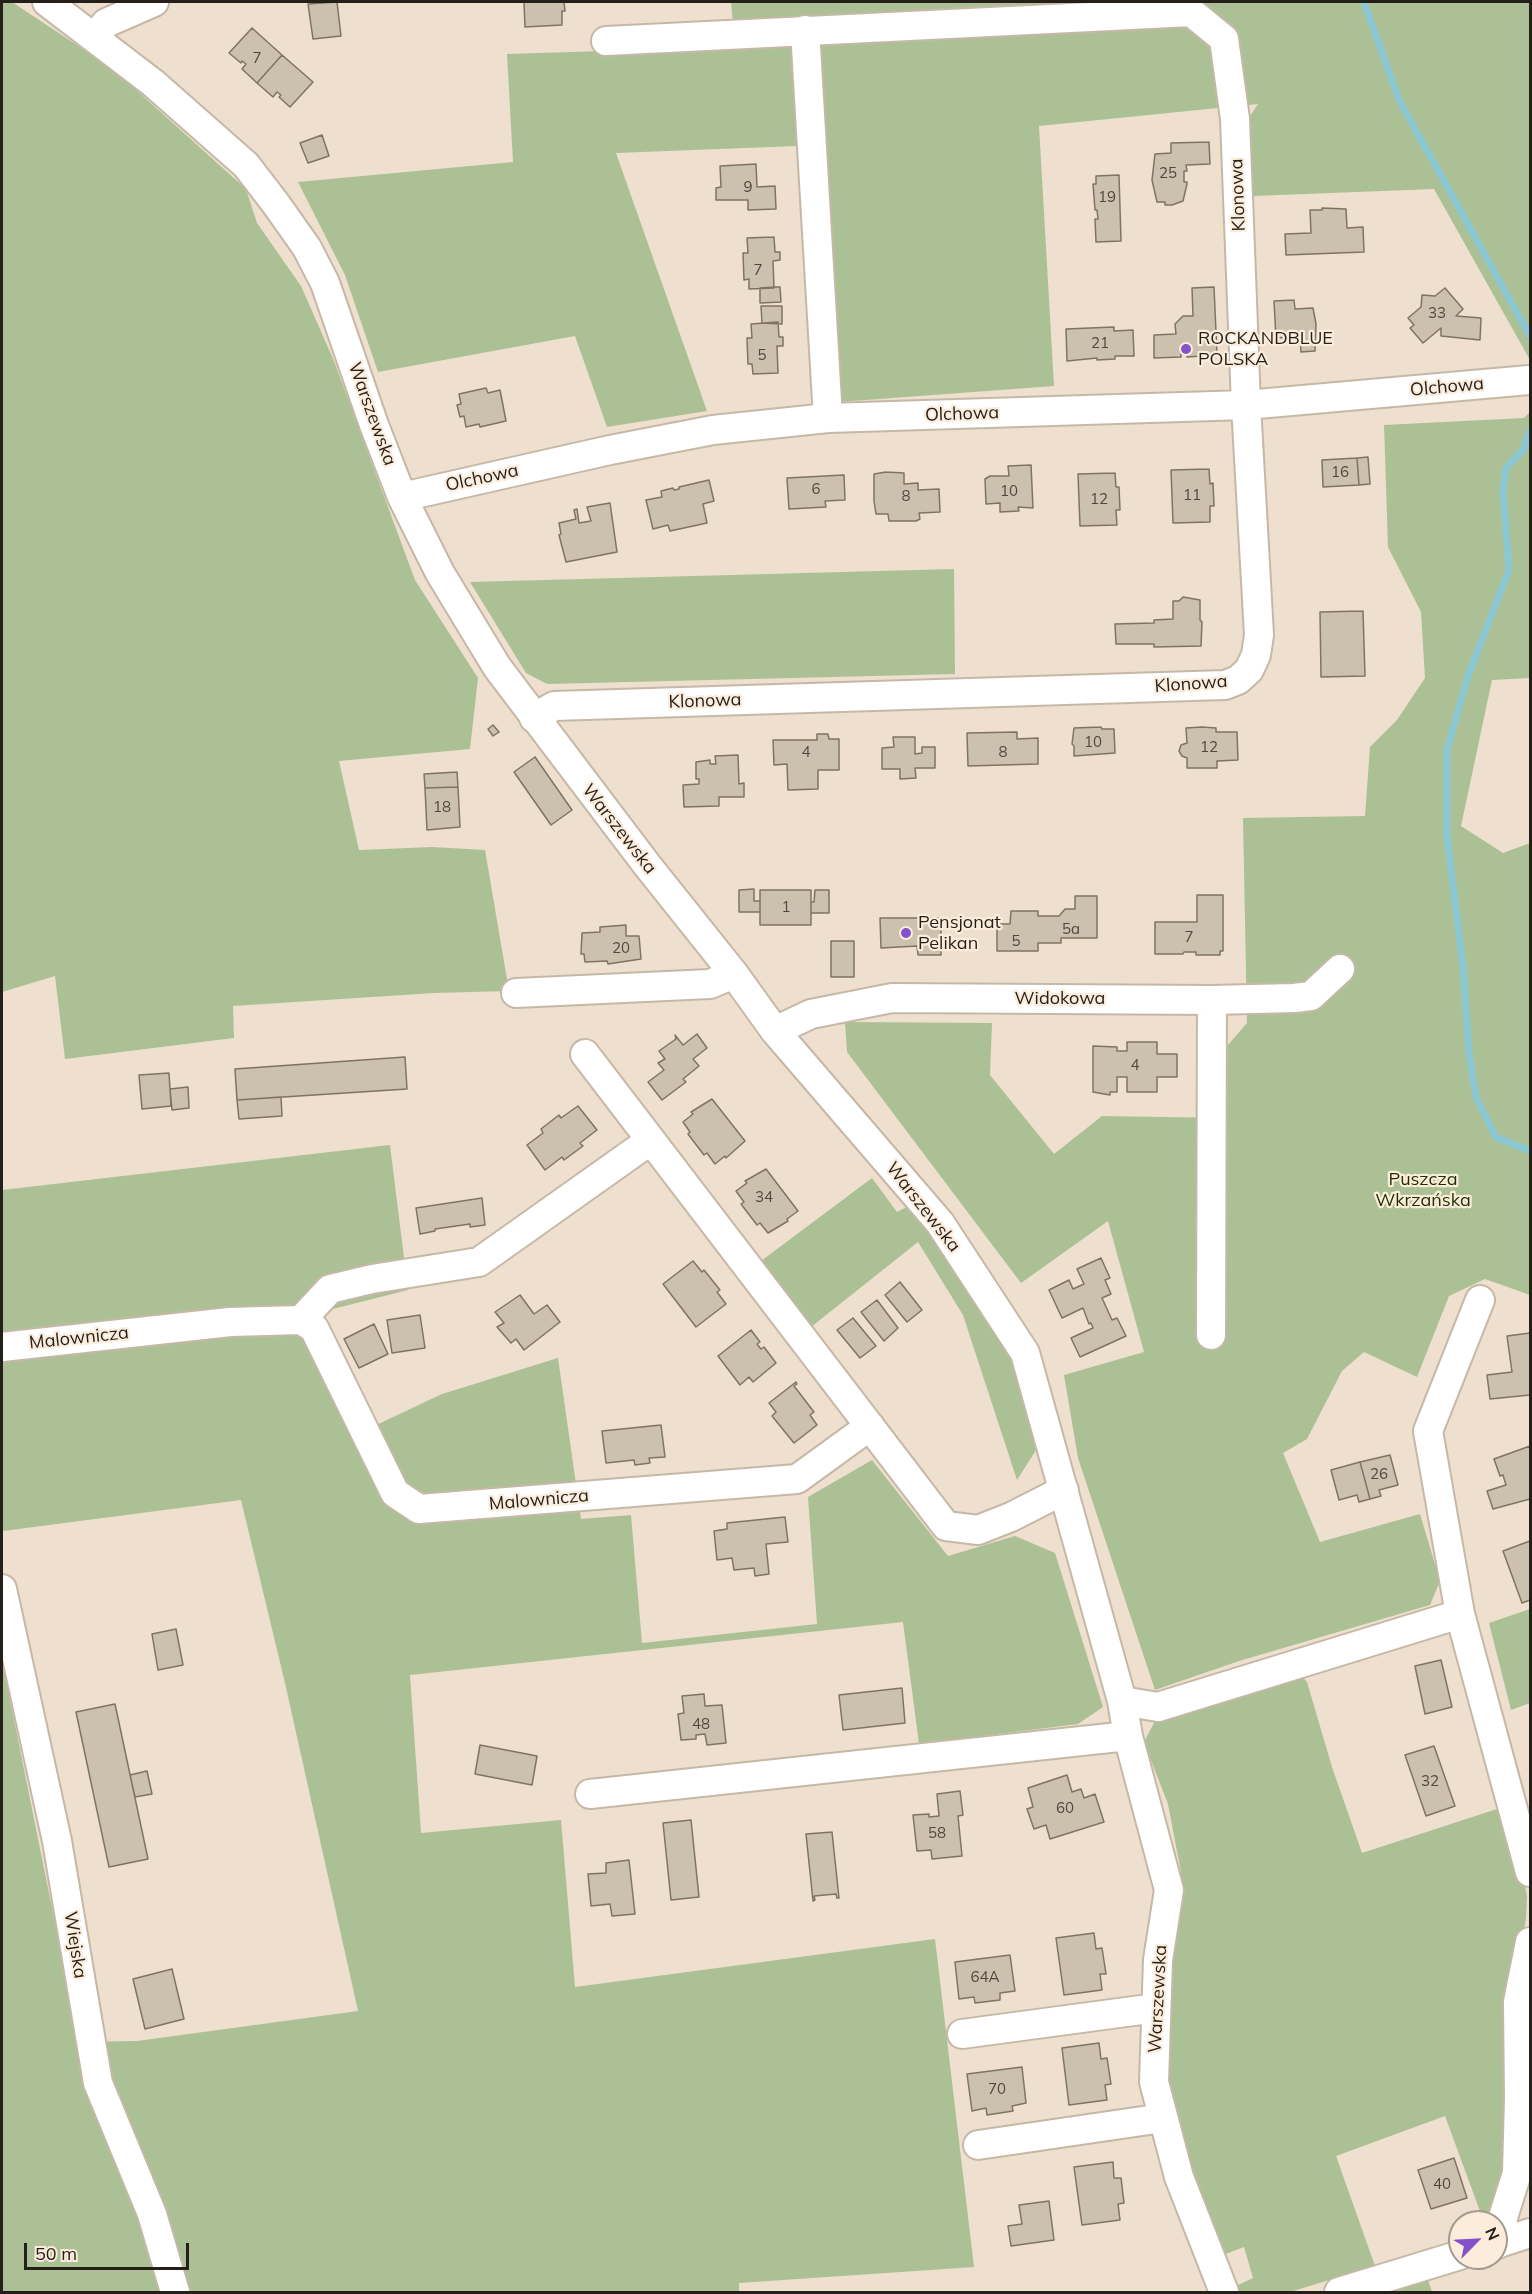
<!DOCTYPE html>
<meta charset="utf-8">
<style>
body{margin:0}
#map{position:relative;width:1532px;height:2294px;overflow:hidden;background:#eedfce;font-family:Mulish,sans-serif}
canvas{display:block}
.frame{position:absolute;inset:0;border:3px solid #251f19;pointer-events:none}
.north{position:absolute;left:1448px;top:2210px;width:60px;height:60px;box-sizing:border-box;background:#fbecdb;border:2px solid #a59a8d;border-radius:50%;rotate:66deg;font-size:16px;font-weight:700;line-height:24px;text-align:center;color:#251f19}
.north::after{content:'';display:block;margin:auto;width:21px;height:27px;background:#8451c9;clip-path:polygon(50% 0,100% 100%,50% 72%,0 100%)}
.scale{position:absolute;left:24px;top:2243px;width:165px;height:27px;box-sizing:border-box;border:3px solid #251f19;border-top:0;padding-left:8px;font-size:18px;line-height:21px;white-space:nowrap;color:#251f19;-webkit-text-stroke:4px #fbecdb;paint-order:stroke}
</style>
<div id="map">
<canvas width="1532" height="2294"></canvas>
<div class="frame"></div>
<div class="north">N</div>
<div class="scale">50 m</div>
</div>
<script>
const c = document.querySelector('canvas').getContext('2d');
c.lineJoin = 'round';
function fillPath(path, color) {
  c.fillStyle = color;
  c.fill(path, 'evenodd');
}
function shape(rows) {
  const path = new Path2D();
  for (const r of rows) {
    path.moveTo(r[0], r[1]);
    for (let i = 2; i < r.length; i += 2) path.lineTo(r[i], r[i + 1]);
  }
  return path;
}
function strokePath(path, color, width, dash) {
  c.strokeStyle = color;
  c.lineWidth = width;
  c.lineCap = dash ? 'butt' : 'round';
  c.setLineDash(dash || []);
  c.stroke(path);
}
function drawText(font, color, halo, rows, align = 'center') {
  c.font = font + ' Mulish,sans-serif';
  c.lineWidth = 4.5;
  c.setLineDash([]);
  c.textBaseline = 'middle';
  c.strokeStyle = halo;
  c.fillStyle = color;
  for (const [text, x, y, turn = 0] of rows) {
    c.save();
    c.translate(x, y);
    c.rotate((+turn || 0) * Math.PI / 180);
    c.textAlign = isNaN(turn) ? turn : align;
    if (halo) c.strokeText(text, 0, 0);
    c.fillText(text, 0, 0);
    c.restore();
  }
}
fillPath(shape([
 [2,2,12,2,113,69,246,189,257,223,301,286,334,361,415,580,478,678,470,749,339,761,359,850,432,847,485,850,509,991,434,993,233,1006,234,1038,65,1059,55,976,2,992],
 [731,2,1530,2,1530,360,1434,189,1253,196,1247,121,1258,104,1039,126,1054,386,825,403,796,146,616,153,707,411,607,427,575,336,378,372,345,275,298,182,513,162,507,54,735,47],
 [1530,412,1530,678,1492,680,1461,826,1503,853,1530,843,1530,1295,1485,1279,1449,1296,1417,1377,1364,1352,1342,1371,1307,1439,1283,1453,1320,1542,1420,1514,1440,1581,1430,1605,1239,1661,1155,1690,1078,1458,1064,1375,1144,1352,1108,1221,1021,1283,847,1052,845,1022,992,1023,990,1075,1054,1154,1102,1116,1225,1118,1228,1045,1247,1023,1243,818,1365,816,1370,747,1397,720,1425,678,1421,612,1388,547,1384,425,1524,418],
 [954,569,955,674,547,684,526,673,470,582],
 [390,1145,408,1290,317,1313,372,1427,442,1394,558,1358,581,1519,631,1515,642,1643,817,1624,808,1497,872,1460,948,1556,1015,1536,1055,1553,1103,1707,1078,1724,919,1744,903,1622,410,1675,421,1833,561,1820,575,1987,935,1939,974,2267,739,2283,739,2292,2,2292,2,1660,79,2042,137,2041,358,2011,285,1683,241,1500,3,1531,2,1190],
 [872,1178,897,1212,912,1204,1014,1357,1036,1450,1017,1480,963,1315,918,1242,811,1327,761,1261],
 [1530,1609,1530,1703,1511,1710,1489,1623],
 [1299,1673,1307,1682,1332,1767,1362,1853,1503,1807,1522,1872,1527,1896,1526,1919,1517,1969,1510,2159,1494,2222,1484,2222,1445,2116,1336,2156,1375,2266,1290,2292,1234,2292,1232,2288,1253,2278,1244,2247,1223,2255,1177,2141,1165,2075,1172,1937,1181,1872,1168,1804,1144,1742,1155,1721,1168,1718],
 [1428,2280,1432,2292,1394,2292]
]), '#acc095');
strokePath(shape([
 [1364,2,1399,100,1530,336],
 [1530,430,1523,450,1506,468,1503,490,1509,570,1468,676,1447,750,1447,836,1463,967,1469,1054,1476,1097,1496,1137,1530,1151]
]), '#8bc8d4', 7);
const building = shape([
 [337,2,341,36,313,39,308,4,337,2],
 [524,2,564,2,565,11,562,11,562,25,525,27,524,2],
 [252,28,282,55,257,83,242,69,246,64,242,61,241,63,229,53,252,28],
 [282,55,313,82,290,107,279,97,281,95,277,92,273,97,257,83,282,55],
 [322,135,329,156,308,163,300,143,322,135],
 [1209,142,1210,164,1186,165,1187,171,1184,171,1184,182,1187,182,1187,184,1183,201,1172,205,1165,205,1165,202,1157,202,1152,180,1155,154,1171,153,1171,143,1209,142],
 [756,164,757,187,775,186,776,209,748,210,748,200,716,200,716,188,721,187,720,166,756,164],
 [1119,175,1121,241,1096,242,1095,219,1098,219,1097,210,1095,210,1093,184,1096,184,1096,176,1119,175],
 [1322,208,1346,209,1347,228,1363,227,1364,252,1286,255,1285,234,1311,233,1310,210,1322,210,1322,208],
 [774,237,775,252,780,252,780,260,773,261,774,288,749,289,749,279,744,280,743,253,748,253,747,238,774,237],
 [774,287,780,287,781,302,760,303,760,288,774,287],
 [1214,287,1217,355,1187,357,1187,353,1181,353,1181,357,1154,358,1154,335,1176,334,1175,324,1183,316,1193,316,1192,288,1214,287],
 [1445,288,1463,309,1456,316,1481,318,1480,340,1441,336,1441,328,1423,343,1410,328,1414,325,1408,318,1421,307,1422,295,1435,296,1445,288],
 [1294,300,1295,309,1313,308,1316,324,1315,351,1301,352,1300,337,1276,338,1274,301,1294,300],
 [761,306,782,306,782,324,762,323,761,306],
 [778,322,779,337,783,337,783,346,777,346,778,373,753,374,752,364,748,364,747,338,752,338,751,324,778,322],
 [1114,327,1114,331,1133,330,1134,356,1115,356,1115,359,1097,360,1097,358,1067,361,1066,329,1114,327],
 [486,388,488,393,500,390,506,421,480,427,479,424,466,427,464,416,460,417,457,405,461,404,459,394,486,388],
 [1368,457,1370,484,1359,485,1357,458,1368,457],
 [1357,458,1359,485,1323,487,1322,460,1357,458],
 [1031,465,1033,508,1018,507,1019,511,1000,512,1000,503,986,504,985,479,990,476,1009,476,1008,466,1031,465],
 [1209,469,1210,484,1213,483,1214,506,1210,506,1210,522,1173,523,1171,470,1209,469],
 [886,472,904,473,904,484,918,483,918,490,939,489,940,512,919,513,920,519,916,521,889,521,888,514,876,514,874,501,874,474,886,472],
 [1115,473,1116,487,1119,487,1120,510,1116,510,1117,525,1080,526,1078,474,1115,473],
 [844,475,845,500,825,501,826,507,789,509,787,478,844,475],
 [709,480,714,501,703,504,707,523,670,531,668,525,653,529,646,500,662,497,661,491,673,488,674,490,679,489,679,487,709,480],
 [610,503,617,552,566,562,559,535,561,534,559,523,576,519,574,510,577,509,579,523,591,521,587,507,610,503],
 [1183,597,1200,600,1200,620,1202,622,1201,646,1154,647,1154,644,1116,644,1115,624,1154,623,1154,620,1173,619,1173,601,1179,601,1183,597],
 [1363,611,1365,676,1321,677,1320,612,1363,611],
 [493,725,499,732,493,736,488,729,493,725],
 [1101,727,1102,729,1114,729,1115,753,1074,756,1074,746,1072,744,1074,728,1101,727],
 [1202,727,1216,728,1216,732,1237,732,1238,760,1217,761,1217,768,1187,768,1187,758,1182,756,1179,751,1181,745,1187,743,1186,728,1202,727],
 [1017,732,1017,739,1038,738,1038,764,968,766,967,733,1017,732],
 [817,734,828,734,829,739,839,739,839,770,818,770,818,789,788,790,787,764,774,765,773,740,817,740,817,734],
 [893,737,915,737,915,754,922,753,922,747,935,747,935,768,915,768,916,778,900,779,900,769,882,769,882,748,894,747,893,737],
 [738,755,739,784,744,783,744,797,719,797,719,806,684,807,683,785,699,784,699,779,696,779,696,762,710,760,710,764,716,764,715,756,738,755],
 [535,757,572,810,551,825,514,772,535,757],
 [457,772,458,787,425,788,424,774,457,772],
 [458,787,460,827,427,830,425,788,458,787],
 [754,889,754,901,760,901,760,912,739,912,739,890,754,889],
 [760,890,811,890,811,925,760,925,760,890],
 [815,890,829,890,829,913,811,913,811,902,814,902,815,890],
 [1197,895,1223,895,1223,951,1220,951,1220,955,1196,955,1196,952,1184,952,1183,954,1155,954,1155,922,1197,922,1197,895],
 [1075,896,1097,896,1097,938,1061,938,1061,943,1038,943,1038,951,997,951,997,924,1010,924,1011,911,1038,911,1038,916,1059,916,1065,909,1075,909,1075,896],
 [880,918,941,918,941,955,918,955,917,946,881,948,880,918],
 [626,925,626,936,639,936,641,959,608,964,607,961,585,962,584,954,581,954,582,933,600,932,600,927,626,925],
 [831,941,854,941,854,977,831,977,831,941],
 [697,1034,707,1048,693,1059,699,1066,683,1079,686,1082,662,1100,648,1082,664,1070,658,1063,665,1059,659,1051,676,1039,675,1035,683,1045,697,1034],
 [1127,1042,1157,1042,1157,1054,1177,1054,1177,1077,1157,1077,1157,1092,1127,1092,1127,1077,1117,1077,1117,1092,1110,1092,1110,1095,1093,1092,1093,1046,1117,1047,1117,1051,1127,1051,1127,1042],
 [405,1057,407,1089,237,1100,235,1069,405,1057],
 [169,1073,171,1106,142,1109,139,1075,169,1073],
 [188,1087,189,1108,172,1110,170,1089,188,1087],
 [281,1097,282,1116,239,1119,237,1100,281,1097],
 [712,1099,745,1141,726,1158,725,1156,715,1164,707,1153,704,1155,688,1134,690,1132,683,1122,693,1114,691,1112,712,1099],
 [578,1106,597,1130,580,1143,583,1146,564,1160,562,1157,545,1170,527,1145,543,1133,541,1129,559,1115,561,1118,578,1106],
 [766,1169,798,1211,787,1219,788,1221,768,1233,760,1223,757,1225,741,1204,744,1202,736,1191,747,1183,745,1181,766,1169],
 [482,1198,485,1225,470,1227,470,1224,435,1229,435,1231,420,1234,416,1208,482,1198],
 [1101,1258,1110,1278,1105,1280,1111,1294,1102,1298,1112,1320,1117,1318,1126,1336,1080,1357,1071,1338,1093,1328,1091,1323,1089,1324,1083,1308,1062,1318,1049,1290,1069,1280,1073,1289,1084,1284,1077,1269,1101,1258],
 [693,1261,702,1272,704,1270,720,1290,717,1292,726,1304,696,1327,663,1284,693,1261],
 [900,1282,922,1310,907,1322,885,1295,900,1282],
 [520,1295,534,1314,547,1305,560,1322,524,1350,516,1339,511,1343,497,1327,504,1323,495,1312,520,1295],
 [877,1300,898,1328,884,1341,861,1312,877,1300],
 [420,1315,425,1348,392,1353,387,1320,420,1315],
 [853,1318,876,1346,860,1358,837,1330,853,1318],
 [374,1324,388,1354,359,1368,344,1339,374,1324],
 [751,1330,760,1342,757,1344,761,1349,764,1347,776,1363,753,1382,749,1377,740,1385,718,1356,751,1330],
 [1530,1333,1530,1395,1490,1399,1487,1375,1512,1372,1507,1336,1530,1333],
 [796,1382,797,1384,794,1386,814,1412,810,1415,817,1425,794,1443,772,1416,776,1412,769,1403,796,1382],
 [661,1425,665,1457,649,1458,650,1463,635,1465,634,1460,606,1463,602,1431,661,1425],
 [1530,1446,1530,1499,1493,1509,1487,1491,1506,1485,1503,1475,1500,1476,1494,1459,1530,1446],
 [1390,1455,1398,1485,1379,1490,1381,1496,1370,1499,1360,1462,1390,1455],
 [1360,1462,1370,1499,1359,1502,1357,1495,1339,1500,1331,1470,1360,1462],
 [785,1517,788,1542,766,1544,769,1574,755,1576,754,1568,734,1570,732,1558,717,1560,714,1531,727,1529,727,1523,785,1517],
 [1530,1541,1530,1600,1522,1603,1503,1551,1530,1541],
 [176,1629,183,1665,158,1670,152,1634,176,1629],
 [1441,1660,1452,1707,1425,1714,1415,1666,1441,1660],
 [902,1688,905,1723,843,1730,839,1695,902,1688],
 [704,1694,705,1706,722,1705,726,1743,707,1745,705,1734,696,1735,696,1739,681,1740,678,1714,684,1713,682,1696,704,1694],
 [115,1704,148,1859,109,1867,76,1712,115,1704],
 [480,1745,537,1756,532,1785,475,1774,480,1745],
 [1434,1746,1455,1806,1426,1816,1405,1755,1434,1746],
 [147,1771,152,1794,135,1797,130,1775,147,1771],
 [1067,1775,1072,1792,1081,1789,1084,1798,1095,1794,1104,1822,1050,1839,1046,1825,1034,1829,1027,1809,1033,1807,1028,1788,1067,1775],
 [960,1791,963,1815,958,1816,962,1856,932,1859,931,1850,917,1851,913,1815,929,1814,929,1817,939,1816,937,1794,960,1791],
 [691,1820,699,1897,671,1900,663,1823,691,1820],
 [832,1832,839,1898,837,1898,836,1894,814,1896,815,1900,813,1901,806,1834,832,1832],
 [629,1860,635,1914,612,1916,610,1904,591,1906,588,1874,606,1873,606,1863,629,1860],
 [1094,1933,1096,1949,1102,1948,1106,1974,1100,1974,1102,1990,1064,1995,1056,1938,1094,1933],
 [1010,1955,1015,1991,1000,1993,1000,2000,975,2003,974,1997,959,1999,955,1962,1010,1955],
 [172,1969,184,2019,145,2029,133,1979,172,1969],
 [1099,2043,1101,2059,1107,2058,1111,2084,1105,2085,1107,2100,1069,2105,1062,2048,1099,2043],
 [1022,2067,1026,2103,1012,2106,1013,2111,987,2115,986,2108,972,2111,967,2074,1022,2067],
 [1454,2158,1467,2198,1431,2209,1418,2170,1454,2158],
 [1113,2162,1114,2178,1121,2178,1124,2203,1118,2204,1120,2220,1082,2225,1074,2167,1113,2162],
 [1049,2201,1054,2240,1011,2246,1008,2226,1022,2224,1019,2205,1049,2201]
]);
fillPath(building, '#ccc1ae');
strokePath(building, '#7f7464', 1.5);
const minor = shape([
 [47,2,153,83,246,165,276,204,307,248,325,283,374,425,402,497,440,573,497,667,647,865,734,974,775,1031,940,1223,1025,1353,1122,1701,1128,1736,1169,1890,1158,1960,1154,2082,1179,2177,1224,2292],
 [805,30,828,418],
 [95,37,106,23,154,2],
 [402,497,610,450,713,430,828,418,1246,405,1529,380],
 [534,718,554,706,1225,685,1238,680,1249,670,1256,655,1259,635,1246,405,1235,119,1224,39,1191,12,606,41],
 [516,993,710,984,734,974],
 [775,1031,811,1014,892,998,1212,1000,1294,998,1311,996,1340,969],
 [585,1054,946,1526,978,1530,1011,1517,1064,1490],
 [1480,1300,1428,1431,1460,1614,1530,1872],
 [301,1320,314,1328,395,1493,419,1509,797,1479,870,1426],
 [1211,1335,1212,1000],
 [2,1347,230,1322,301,1320,330,1289,372,1279,479,1262,651,1140],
 [2,1589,57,1841,98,2083,152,2214,175,2292],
 [1122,1701,1158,1707,1460,1614],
 [590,1794,1128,1736],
 [962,2034,1156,2008],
 [978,2145,1163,2118],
 [1496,2244,1530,2233],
 [1498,2244,1504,2214,1517,2173,1519,2098,1518,2002,1530,1942],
 [1339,2292,1460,2255]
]);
strokePath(minor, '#c6b8a7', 32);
strokePath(minor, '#fff', 28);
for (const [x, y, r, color] of [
 [1186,349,6,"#8451c9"],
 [906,933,6,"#8451c9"]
]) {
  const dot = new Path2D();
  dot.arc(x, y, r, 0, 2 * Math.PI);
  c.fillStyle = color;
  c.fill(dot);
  strokePath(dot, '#fbecdb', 2);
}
drawText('15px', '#4f483e', null, [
 ["7",257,58],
 ["25",1168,173],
 ["9",748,187],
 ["19",1107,197],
 ["7",758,270],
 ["33",1437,313],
 ["21",1100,343],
 ["5",762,355],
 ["16",1340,472],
 ["6",816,489],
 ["10",1009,491],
 ["11",1192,495],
 ["8",906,496],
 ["12",1099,499],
 ["10",1093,742],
 ["12",1209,747],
 ["4",806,752],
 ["8",1003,752],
 ["18",442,807],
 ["1",786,907],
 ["5a",1071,929],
 ["7",1189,937],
 ["5",1016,941],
 ["20",621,948],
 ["4",1135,1065],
 ["34",764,1197],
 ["26",1379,1474],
 ["48",701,1724],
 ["32",1430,1781],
 ["60",1065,1808],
 ["58",937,1833],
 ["64A",985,1977],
 ["70",997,2089],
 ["40",1442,2184]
]);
drawText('18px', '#251f19', '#fbecdb', [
 ["Klonowa",1238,195,-92],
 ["Olchowa",1447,387,-5],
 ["Warszewska",372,414,70],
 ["Olchowa",962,414,-2],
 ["Olchowa",482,478,-12],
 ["Klonowa",1191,684,-4],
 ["Klonowa",705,701,-2],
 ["Warszewska",619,829,52],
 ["Widokowa",1060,999],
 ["Warszewska",923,1207,52],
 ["Malownicza",79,1338,-6],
 ["Malownicza",539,1500,-5],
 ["Wiejska",75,1945,81],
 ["Warszewska",1158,1999,-87]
]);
drawText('18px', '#251f19', '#fbecdb', [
 ["ROCKANDBLUE",1198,339],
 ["POLSKA",1198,360],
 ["Pensjonat",918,923],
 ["Pelikan",918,944]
], 'left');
drawText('18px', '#1e3000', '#fbecdb', [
 ["Puszcza",1423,1180],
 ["Wkrzańska",1423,1201]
]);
</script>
